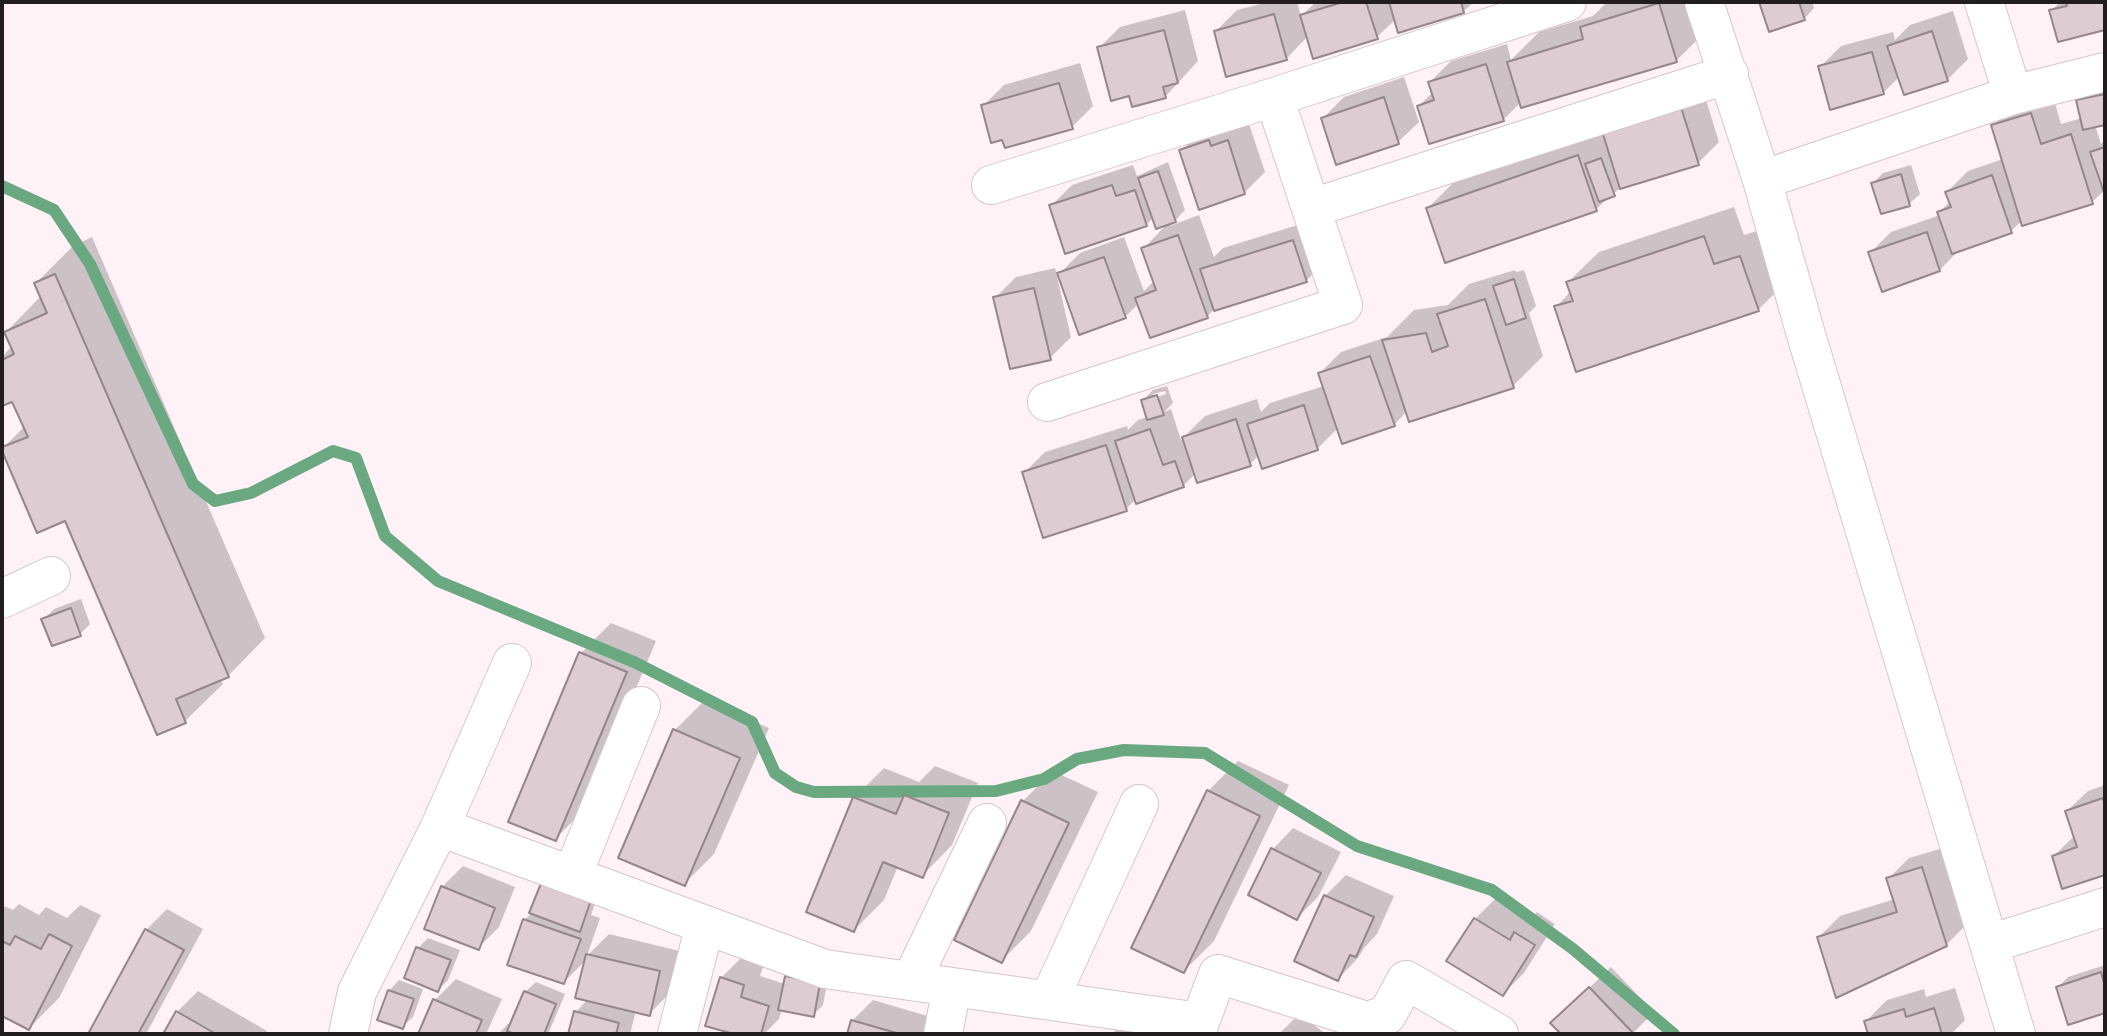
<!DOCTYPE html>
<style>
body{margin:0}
#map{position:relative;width:2107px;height:1036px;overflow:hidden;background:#fff2f6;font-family:"Fira Sans",sans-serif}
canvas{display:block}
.frame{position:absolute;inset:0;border:4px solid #221d1e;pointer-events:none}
</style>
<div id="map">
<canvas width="2107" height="1036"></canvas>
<div class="frame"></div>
</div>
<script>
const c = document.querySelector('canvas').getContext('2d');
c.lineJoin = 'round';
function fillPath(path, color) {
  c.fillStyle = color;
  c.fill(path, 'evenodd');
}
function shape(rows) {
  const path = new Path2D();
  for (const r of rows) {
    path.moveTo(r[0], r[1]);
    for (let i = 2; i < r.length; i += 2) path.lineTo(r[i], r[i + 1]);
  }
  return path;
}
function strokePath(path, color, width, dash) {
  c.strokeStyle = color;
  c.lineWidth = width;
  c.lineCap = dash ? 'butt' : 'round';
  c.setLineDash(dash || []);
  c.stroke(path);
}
fillPath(shape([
 [1268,2,1297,2,1301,16,1316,2,1474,2,1463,12,1396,19,1377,37,1308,36,1287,58,1228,75,1216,31,1237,10],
 [1607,2,1697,2,1706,31,1676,61,1521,102,1503,120,1419,106,1433,92,1430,82,1451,61,1507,44,1511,60,1539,32,1593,16],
 [1761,2,1812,2,1814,8,1804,19,1770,30],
 [2060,2,2105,2,2105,28,2059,40,2051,11],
 [1185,10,1198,61,1165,97,1131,94,1099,48,1120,27],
 [1953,11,1968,59,1947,80,1899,77,1883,93,1820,67,1841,46,1893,32,1895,40,1910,25],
 [1080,63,1093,106,1072,127,1003,137,983,106,1004,85],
 [1404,77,1419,122,1398,142,1323,118,1344,97],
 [1702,87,1719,142,1698,163,1621,187,1596,209,1428,208,1458,178],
 [2105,87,2105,123,2095,125,2101,144,2105,139,2105,190,2092,202,2023,220,2011,231,1959,250,1940,270,1870,253,1891,232,1940,215,1939,212,1951,201,1947,192,1968,171,2003,159,1993,126,2014,105,2052,93,2061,124,2082,118,2078,101,2089,91],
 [1248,121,1265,172,1244,193,1181,151,1202,130],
 [1168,162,1185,210,1170,226,1199,215,1214,257,1223,248,1314,220,1327,260,1306,281,1214,309,1207,317,1139,303,1125,317,1059,274,1080,253,1124,237,1144,291,1154,281,1143,249,1169,222,1154,217,1146,225,1051,206,1072,185,1133,165,1137,176],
 [1911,165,1920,194,1909,204,1882,212,1873,183,1883,173],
 [1734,207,1744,235,1770,227,1788,280,1758,310,1556,307,1571,291,1568,282,1599,252],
 [92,237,265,638,228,676,220,679,223,684,185,721,158,733,66,519,3,448,25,426,13,399,2,404,2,357,12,346,6,332,41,296,36,283,73,246],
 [1055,268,1071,337,1050,358,995,298,1016,277],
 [1515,270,1516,272,1524,270,1536,306,1529,313,1543,356,1513,386,1407,411,1394,425,1338,428,1317,449,1259,455,1250,464,1196,473,1183,486,1136,499,1126,509,1024,473,1045,452,1127,426,1128,430,1138,420,1148,417,1143,400,1153,390,1167,386,1173,403,1164,412,1171,409,1181,440,1205,416,1257,399,1261,412,1270,403,1324,386,1320,373,1341,352,1387,337,1414,310,1448,305,1469,284],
 [1165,391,1166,394,1153,398,1153,394],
 [81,599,90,624,80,634,43,620,54,609],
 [611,623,656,641,585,809,555,839,581,653],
 [705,700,769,728,714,854,684,884,675,730],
 [1238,761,1289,785,1214,941,1184,971,1208,791],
 [935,766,978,783,952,845,922,876,898,866,884,900,854,930,854,798,884,768,919,782],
 [1053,771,1098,792,1031,931,1001,961,1023,801],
 [2105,785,2105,873,2063,887,2054,856,2075,835,2067,811,2088,791],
 [1293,828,1341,852,1318,897,1297,918,1273,849],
 [1943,848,1967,924,1946,945,1819,937,1840,916,1895,899,1888,879,1909,858],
 [463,866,515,887,499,927,478,948,442,887],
 [1346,875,1394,896,1377,934,1364,948,1358,958,1338,979,1325,896],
 [600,889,591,915,600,918,587,956,609,934,680,951,670,993,649,1014,636,1011,630,1034,569,1034,576,1012,588,999,586,960,564,982,524,920,531,914],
 [1496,898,1530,919,1537,912,1555,924,1524,973,1503,994,1475,919],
 [19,904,39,915,46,907,67,918,80,905,101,915,59,998,29,1028,2,1014,2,905,13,910],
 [167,909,203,929,146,1034,90,1034,146,930],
 [428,938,460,950,448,980,438,990,418,948],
 [742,957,764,964,760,976,785,984,787,977,797,967,829,973,823,1005,813,1015,782,1009,779,1019,764,1034,740,1034,707,1025,721,978],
 [2105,965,2105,1011,2069,1023,2058,987,2068,977],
 [1611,967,1654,1012,1632,1034,1563,1034,1553,1023],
 [456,979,502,999,486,1034,420,1034,435,1000],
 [399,980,423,989,413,1017,402,1027,389,991],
 [536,982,565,994,549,1032,547,1034,498,1034,508,1024,512,1025,525,992],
 [1955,988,1965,1020,1951,1034,1870,1034,1866,1021,1887,1000,1924,989,1926,997],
 [198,991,267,1031,265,1034,165,1034,177,1012],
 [873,1000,938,1019,933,1034,848,1034,852,1021],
 [1299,1014,1326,1034,1279,1034],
 [1122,1024,1149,1030,1148,1034,1112,1034]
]), '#0003');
strokePath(shape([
 [2,186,54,210,90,264,193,484,215,501,251,493,333,451,356,458,385,536,438,581,634,662,752,722,775,773,796,787,814,792,996,791,1044,779,1077,759,1124,750,1205,753,1357,846,1492,890,1573,949,1674,1034]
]), '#69a881', 12);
const building = shape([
 [1343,2,1366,2,1378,39,1313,59,1300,15,1343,2],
 [1389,2,1461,2,1464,13,1398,33,1389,2],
 [1759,2,1799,2,1805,20,1769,32,1759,2],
 [2066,2,2105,2,2105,30,2058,42,2049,10,2067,6,2066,2],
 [1659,3,1677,62,1521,108,1507,62,1583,39,1580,27,1659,3],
 [1274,14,1287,60,1226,77,1214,31,1274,14],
 [1164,30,1178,83,1163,87,1166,98,1132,107,1129,96,1111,101,1097,47,1164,30],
 [1932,31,1948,81,1904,95,1887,46,1932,31],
 [1872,52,1884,94,1830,110,1818,66,1872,52],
 [1486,64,1504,121,1429,144,1417,106,1434,100,1428,82,1486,64],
 [1059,83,1073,129,1005,148,1002,140,991,143,981,105,1059,83],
 [2105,94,2105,125,2083,130,2076,100,2105,94],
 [1384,97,1399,144,1336,165,1321,118,1384,97],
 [1681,107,1699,165,1620,189,1602,131,1681,107],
 [2031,113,2041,144,2071,134,2093,204,2022,226,1991,125,2031,113],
 [1209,140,1211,146,1228,140,1245,194,1199,210,1179,150,1209,140],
 [2105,147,2105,195,2090,152,2105,147],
 [1578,155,1597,211,1445,263,1426,208,1578,155],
 [1601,158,1615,196,1599,202,1585,164,1601,158],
 [1158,171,1176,222,1156,229,1138,178,1158,171],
 [1901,174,1910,206,1881,214,1871,183,1901,174],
 [1992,175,2012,233,1952,254,1937,212,1951,207,1945,192,1992,175],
 [1112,185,1116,196,1135,190,1147,226,1065,254,1049,205,1112,185],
 [1927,232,1940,271,1882,292,1868,252,1927,232],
 [1178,235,1208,318,1150,338,1135,298,1156,290,1141,248,1178,235],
 [1704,236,1714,264,1740,256,1759,311,1576,372,1554,306,1573,301,1566,282,1704,236],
 [1293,240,1307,282,1214,311,1200,269,1293,240],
 [1104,257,1126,318,1079,335,1057,273,1104,257],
 [55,274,229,677,176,699,186,723,157,735,65,521,37,533,2,451,2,447,28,437,12,402,2,406,2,360,14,354,4,332,47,313,34,283,55,274],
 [1514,279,1526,318,1506,325,1493,286,1514,279],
 [1034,288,1051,360,1010,369,993,297,1034,288],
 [1485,299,1514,388,1409,422,1382,340,1426,333,1432,352,1448,346,1437,314,1485,299],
 [1370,356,1395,426,1342,444,1318,373,1370,356],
 [1157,395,1164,415,1147,420,1141,400,1157,395],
 [1304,405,1318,450,1262,469,1247,424,1304,405],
 [1236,419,1251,466,1197,483,1182,437,1236,419],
 [1150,429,1163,465,1175,461,1184,487,1136,504,1115,441,1150,429],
 [1106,445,1127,511,1043,538,1022,472,1106,445],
 [71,608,81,636,52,646,41,619,71,608],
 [579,652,627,672,556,841,508,822,579,652],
 [673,729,740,758,685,886,618,858,673,729],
 [1207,790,1260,816,1184,973,1131,948,1207,790],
 [904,795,949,813,923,878,883,862,854,932,806,912,853,797,896,814,904,795],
 [2103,798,2105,806,2105,875,2062,889,2052,856,2077,847,2065,811,2103,798],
 [1021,800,1069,823,1002,963,954,940,1021,800],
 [1271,848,1321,873,1297,920,1248,895,1271,848],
 [1922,867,1947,946,1836,998,1817,937,1897,912,1886,878,1922,867],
 [542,881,591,900,580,932,529,913,542,881],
 [441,886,495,908,479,950,424,929,441,886],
 [1324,895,1374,917,1356,957,1350,955,1338,981,1294,961,1324,895],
 [1474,918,1510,940,1514,932,1535,945,1503,996,1446,961,1474,918],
 [523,919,581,939,564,984,507,965,523,919],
 [145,929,184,950,138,1034,88,1034,145,929],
 [49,934,72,946,29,1030,2,1016,2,941,10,945,15,936,41,949,49,934],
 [416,947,451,960,438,992,404,978,416,947],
 [586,954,660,971,650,1016,575,998,586,954],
 [2101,972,2105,987,2105,1013,2068,1025,2056,987,2101,972],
 [785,976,820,983,814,1017,778,1010,785,976],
 [720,977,744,985,741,997,769,1006,761,1034,734,1034,705,1026,720,977],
 [1589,987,1634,1034,1561,1034,1550,1023,1589,987],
 [388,990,414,999,403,1029,377,1020,388,990],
 [524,991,556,1004,544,1034,514,1034,507,1031,524,991],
 [433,999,482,1020,476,1034,418,1034,433,999],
 [1934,1008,1942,1034,1868,1034,1864,1021,1904,1009,1906,1017,1934,1008],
 [176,1011,216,1034,163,1034,176,1011],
 [574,1011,619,1023,616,1034,568,1034,574,1011],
 [851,1020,900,1034,847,1034,851,1020]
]);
fillPath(building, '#ddcdd2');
strokePath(building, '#94868a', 2);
const minor = shape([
 [1704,2,1762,180,1805,331,2016,1034],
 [1984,2,2013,95],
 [1762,180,2013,95,2105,72],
 [991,185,1274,97,1567,2],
 [1312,208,1729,74],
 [1047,402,1343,305,1274,97],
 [2,599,51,576],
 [440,827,512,663],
 [572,876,641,706],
 [1990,944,2105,907],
 [911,981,987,823],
 [1049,1000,1139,804],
 [1200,1022,1218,974,1367,1021,1387,1015,1406,980,1499,1034],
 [348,1034,357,992,440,827,825,969,1200,1022,1196,1034],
 [677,1034,705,925],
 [943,1034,952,987]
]);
strokePath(minor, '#d5c5ca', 40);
strokePath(minor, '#fff', 38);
</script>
